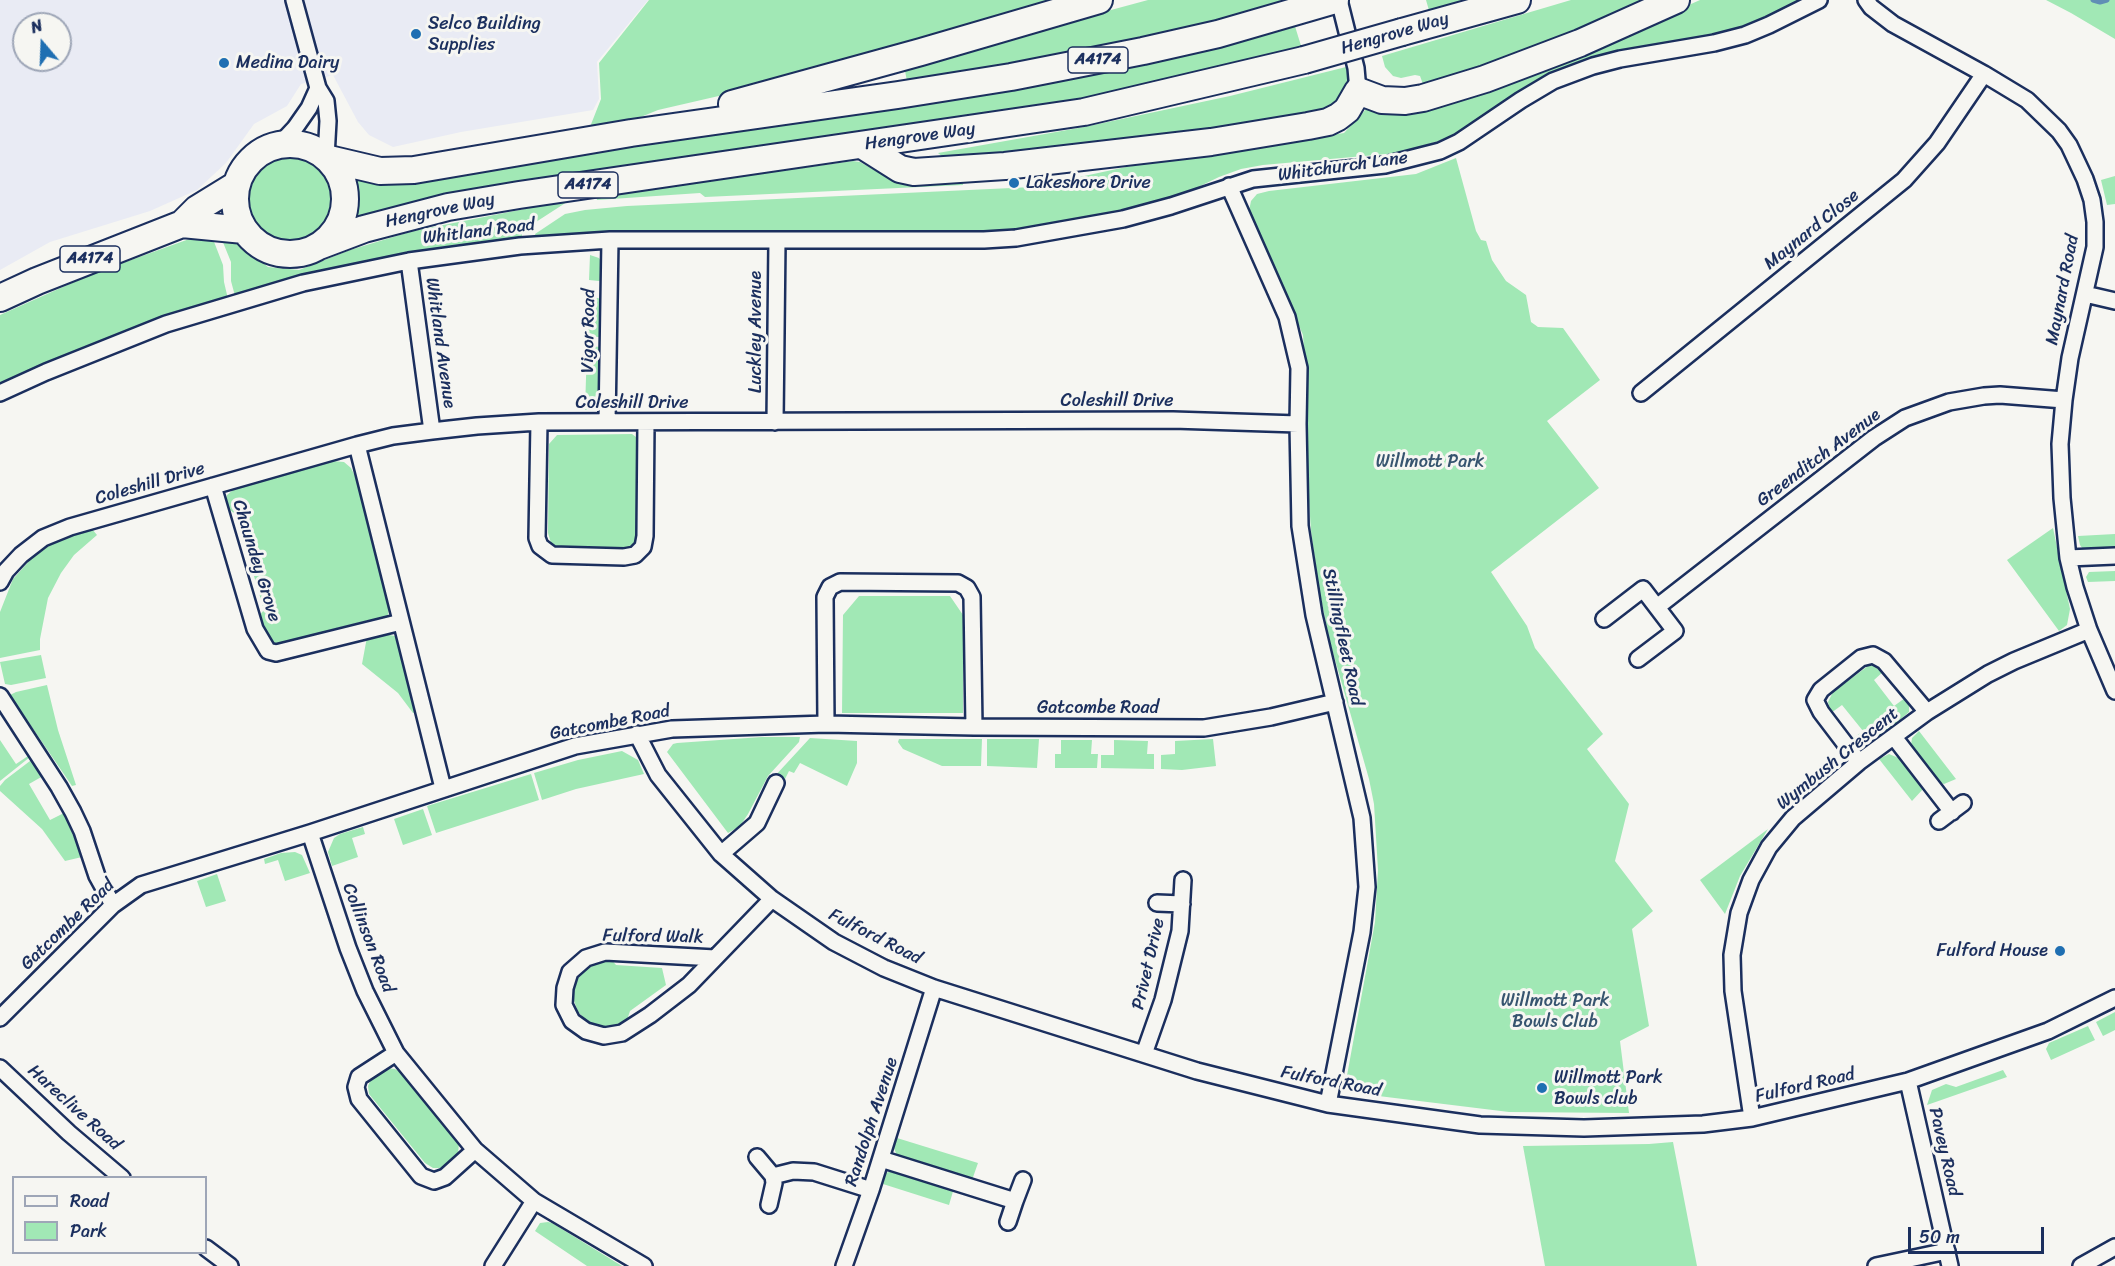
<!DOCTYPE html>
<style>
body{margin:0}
#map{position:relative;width:2115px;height:1266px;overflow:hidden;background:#f6f6f2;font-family:Sriracha,sans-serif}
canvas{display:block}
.legend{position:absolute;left:12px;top:1176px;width:195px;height:78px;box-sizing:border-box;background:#f6f6f2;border:2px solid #9ea6b7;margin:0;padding:8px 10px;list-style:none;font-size:18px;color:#1b2f5e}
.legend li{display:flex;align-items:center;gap:12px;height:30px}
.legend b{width:30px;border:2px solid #9ea6b7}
.north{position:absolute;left:12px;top:12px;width:60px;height:60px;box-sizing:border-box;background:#f6f6f2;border:2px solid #9ea6b7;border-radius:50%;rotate:341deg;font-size:16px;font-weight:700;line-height:24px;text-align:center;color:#1b2f5e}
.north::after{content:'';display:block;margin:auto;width:21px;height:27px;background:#1f6fb2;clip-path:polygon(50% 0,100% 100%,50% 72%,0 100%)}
.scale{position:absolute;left:1908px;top:1227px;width:136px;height:27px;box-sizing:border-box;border:3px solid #1b2f5e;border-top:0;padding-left:8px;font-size:18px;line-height:21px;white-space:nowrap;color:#1b2f5e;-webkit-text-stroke:4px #f6f6f2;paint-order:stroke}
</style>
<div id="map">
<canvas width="2115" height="1266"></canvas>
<ul class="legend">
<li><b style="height:8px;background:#f6f6f2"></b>Road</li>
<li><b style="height:16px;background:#a1e8b5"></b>Park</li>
</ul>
<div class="north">N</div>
<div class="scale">50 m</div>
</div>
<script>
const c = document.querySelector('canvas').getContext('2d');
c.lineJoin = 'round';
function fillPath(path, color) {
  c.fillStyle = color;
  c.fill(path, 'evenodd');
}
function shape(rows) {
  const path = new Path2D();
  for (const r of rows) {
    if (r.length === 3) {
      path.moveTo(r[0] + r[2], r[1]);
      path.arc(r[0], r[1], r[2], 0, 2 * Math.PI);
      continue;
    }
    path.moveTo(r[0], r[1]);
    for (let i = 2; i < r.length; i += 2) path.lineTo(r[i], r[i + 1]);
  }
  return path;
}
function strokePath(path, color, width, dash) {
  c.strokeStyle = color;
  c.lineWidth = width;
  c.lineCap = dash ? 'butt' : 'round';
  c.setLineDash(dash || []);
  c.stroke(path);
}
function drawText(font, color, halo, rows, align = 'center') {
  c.font = font + ' Sriracha,sans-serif';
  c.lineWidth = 6;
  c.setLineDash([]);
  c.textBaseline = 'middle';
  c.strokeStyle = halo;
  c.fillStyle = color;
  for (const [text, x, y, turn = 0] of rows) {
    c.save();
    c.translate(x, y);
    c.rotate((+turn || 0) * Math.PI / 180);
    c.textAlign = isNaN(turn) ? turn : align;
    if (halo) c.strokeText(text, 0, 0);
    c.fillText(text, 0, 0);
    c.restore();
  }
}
fillPath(shape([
 [0,0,648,0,597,62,599,99,593,110,461,132,393,147,369,135,358,122,333,75,301,84,287,106,254,124,226,163,197,190,150,211,50,242,0,270],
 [24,24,60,24,60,60,24,60]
]), '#e9ebf4');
fillPath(shape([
 [649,0,1070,0,762,86,658,110,599,134,586,137,601,99,599,63],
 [1148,0,1295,0,1196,27,1080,53,907,81,904,66],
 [1426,0,1480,0,1430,14],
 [1571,0,1646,0,1563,36,1424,87,1420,76,1415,75,1401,78,1393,76,1385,67,1382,56],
 [1700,0,1802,0,1750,25,1721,33,1597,59,1473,127,1442,140,1398,153,1263,165,1241,169,1219,177,1188,192,1142,208,1072,225,1014,233,594,233,536,238,535,234,565,214,585,210,627,206,1033,187,1126,167,1344,133,1368,107,1422,112,1472,97,1575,56],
 [2046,0,2115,0,2115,39,2071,13],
 [1294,23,1302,49,1219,70,1032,110,352,223,354,196,350,168],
 [1346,67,1350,82,1347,92,1332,110,1177,135,957,161,943,157,938,153,1084,127,1230,96],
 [290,199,45],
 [1456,158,1476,231,1481,240,1486,241,1492,260,1506,281,1526,295,1531,322,1538,327,1563,328,1600,380,1547,421,1599,488,1491,572,1527,626,1535,648,1603,734,1587,749,1629,804,1615,861,1653,911,1632,929,1649,1026,1620,1041,1629,1113,1509,1112,1354,1093,1348,1088,1346,1081,1375,922,1378,870,1374,804,1369,779,1330,642,1319,589,1311,531,1306,456,1307,391,1303,335,1249,211,1251,201,1257,194,1269,191,1416,174],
 [853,161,860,162,892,180,904,182,962,179,963,185,705,197,700,193,597,200,596,196],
 [2115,176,2115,204,2107,205,2101,180],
 [570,200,522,231,522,240,235,296,231,281,231,262,220,235,234,238,268,267,299,270,350,250,413,231],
 [211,234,223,265,224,282,228,299,164,318,83,347,0,384,0,315,92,274,192,238],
 [590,255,599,258,604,266,605,278,599,281,589,280],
 [588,297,598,298,604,301,602,337,588,337],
 [587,346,601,347,602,393,600,404,594,410,585,410],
 [632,434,640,440,642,537,632,549,622,551,556,548,551,543,548,533,549,444,557,435],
 [332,461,344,462,351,468,356,478,389,606,388,616,373,624,369,620,310,635,306,640,281,646,268,642,257,618,264,610,236,515,224,505,227,495,233,490],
 [2053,528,2070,609,2067,625,2059,631,2007,560],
 [92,529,97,535,74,555,61,573,48,598,40,639,40,650,0,658,0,612,13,579,30,560,50,545,65,538],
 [2115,534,2115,552,2085,552,2080,545,2078,536],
 [2115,571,2115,581,2088,582,2086,577,2089,572],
 [859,596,950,596,963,615,963,713,842,713,843,615],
 [384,634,395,636,400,645,418,712,413,713,398,693,362,664,367,637],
 [41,655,46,678,11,685,5,684,0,662],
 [1872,663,1879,665,1884,671,1874,680,1894,706,1905,698,1909,706,1909,712,1870,745,1862,748,1852,739,1863,731,1842,705,1831,713,1828,702,1833,692],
 [47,685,58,730,76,785,72,786,10,695,16,692],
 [1919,731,1956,779,1944,784,1939,782,1914,751,1911,745,1912,738],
 [762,737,800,737,799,742,768,776,748,814,740,826,728,833,667,752,673,744,677,743],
 [810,738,857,741,857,763,847,786,800,763,794,773,789,771,783,783,774,777],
 [899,739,982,739,981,766,942,766,903,749,898,742],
 [987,739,1039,739,1037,768,987,766],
 [1213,739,1216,766,1182,770,1161,769,1161,755,1175,754,1175,741],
 [0,740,16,764,28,756,30,757,0,781],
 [1061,740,1092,740,1091,754,1098,754,1097,768,1055,768,1055,754,1061,754],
 [1114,740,1148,741,1147,754,1154,754,1154,769,1101,768,1101,755,1114,755],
 [622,751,638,760,644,774,576,789,542,800,534,773,578,760],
 [1889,754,1901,759,1924,788,1912,801,1879,759],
 [30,761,32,761,43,776,29,784,50,820,64,813,82,857,65,861,42,829,0,791,0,786,5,780],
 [531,774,539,800,436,833,427,806],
 [423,809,432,835,403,845,394,819],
 [363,827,365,834,352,838,358,857,332,866,328,852,334,838,340,834],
 [1768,829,1740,876,1725,914,1700,880],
 [295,852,302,855,310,873,285,881,278,860,265,864,264,859,281,853],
 [217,874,226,901,206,907,197,881],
 [610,958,616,965,662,968,666,985,630,1011,627,1020,615,1026,606,1027,597,1026,586,1020,578,1012,571,992,577,973,586,964],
 [2115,1012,2115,1030,2103,1036,2096,1022],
 [2088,1026,2095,1040,2051,1060,2046,1049,2049,1043],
 [387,1068,395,1069,402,1073,459,1142,458,1155,446,1166,440,1168,433,1168,425,1163,369,1094,368,1086,372,1077],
 [2003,1070,2007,1077,1927,1105,1932,1090,1946,1084,1956,1087],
 [897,1138,978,1163,972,1180,897,1156,894,1148],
 [1673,1142,1697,1266,1545,1266,1523,1146,1649,1144],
 [891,1171,898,1171,954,1188,949,1205,883,1184,886,1173],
 [548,1222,552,1223,622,1266,587,1266,535,1231,540,1223]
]), '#a1e8b5');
strokePath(shape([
 [2093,0,2100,2,2107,0]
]), '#608fb5', 5);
const minor = shape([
 [294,0,318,88,326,101,328,121,326,157],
 [1339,0,1356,68,1358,91],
 [1866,0,1871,7,1893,24,1984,74,2027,100,2059,131,2069,145,2085,179,2092,200,2095,222,2095,247,2070,358,2064,400,2060,444,2062,498,2068,558,2075,587,2089,630,2115,691],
 [280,144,295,128,309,108,318,88],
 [1229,186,1287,317,1299,368,1298,424,1300,526,1314,615,1362,818,1367,887,1362,932,1328,1104],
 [409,261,432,431],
 [2085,294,2115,301],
 [0,393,46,372,166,324,303,283,409,261,520,246,610,240,984,240,1016,238,1123,219,1171,206,1253,179,1385,165,1440,151,1459,142,1521,100,1553,81,1593,66,1620,59,1714,43,1745,35,1769,25,1819,0],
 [1641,393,1904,180,1937,143,1984,74],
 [539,422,537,538,540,546,552,555,624,557,635,555,643,547,645,536,646,422],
 [607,422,610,240],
 [775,422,777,241],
 [357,445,443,788],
 [213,486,255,629,268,651,276,653,401,622],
 [2068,558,2115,556],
 [0,582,6,571,21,555,43,538,70,527,357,445,393,436,432,431,477,426,539,422,1173,420,1298,424],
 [1657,607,1874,438,1905,418,1949,402,1984,396,2000,395,2064,400],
 [1604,619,1643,589,1675,631,1638,659],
 [0,696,59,787,73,812,82,831,97,876,113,905],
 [826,724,825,597,830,587,840,582,958,583,967,588,972,597,974,727],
 [637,734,658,775,721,854,772,899,834,942,884,968,934,988,1197,1071,1328,1104,1480,1125,1584,1128,1703,1124,1752,1118,1908,1081,2048,1031,2115,998],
 [1894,737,1952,812],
 [1859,762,1821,712,1815,700,1821,690,1861,658,1873,655,1884,661,1927,712],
 [1939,821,1963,803],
 [310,833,348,948,365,991,396,1053,475,1150,534,1201,644,1266],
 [721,854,757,823,776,783],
 [1157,903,1182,904],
 [715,958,605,952,586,958,570,972,565,988,564,1005,572,1021,586,1031,604,1036,622,1033,650,1015,689,985,772,899],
 [0,1018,113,905,141,885,310,833,575,746,672,729,826,724,974,727,1204,728,1271,717,1335,702],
 [396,1053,359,1077,356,1087,359,1099,421,1176,434,1181,445,1177,475,1150],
 [1144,1054,1163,1000,1180,931,1183,880],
 [0,1068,69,1133,122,1178],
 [1908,1081,1950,1266],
 [1752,1118,1733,991,1732,955,1739,913,1751,880,1769,847,1793,818,1859,762,1927,712,1988,674,2014,661,2089,630],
 [757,1157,773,1176,793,1171,814,1172,871,1190],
 [881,1159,1015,1201,1023,1180],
 [769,1205,774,1183,773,1176],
 [1008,1222,1015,1201],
 [206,1248,230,1266],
 [493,1266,534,1201],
 [844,1266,871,1190,934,988],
 [1876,1266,1947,1251],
 [2081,1266,2115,1247]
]);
const trunk = shape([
 [1402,32,1517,0],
 [732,104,921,52,1099,0],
 [290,199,55],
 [862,145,900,169,914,172,1005,166,1211,142,1308,126,1328,122,1338,117,1347,110,1358,91,1382,100,1405,101,1423,98,1485,79,1580,43,1676,0],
 [329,159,380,171,414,170,631,133,898,95,1011,77,1143,51,1218,34,1335,0],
 [182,224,244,230],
 [319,246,364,229,448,207,519,195,1084,112,1304,60],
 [0,298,37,281,182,224,197,209,236,185]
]);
strokePath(minor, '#1b2f5e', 20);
strokePath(trunk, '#1b2f5e', 30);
strokePath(minor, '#f6f6f2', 15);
strokePath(trunk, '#f6f6f2', 26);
const trunkBridge = shape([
 [1304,60,1402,32]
]);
strokePath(trunkBridge, '#1b2f5e', 30, []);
strokePath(trunkBridge, '#f6f6f2', 26);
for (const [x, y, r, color] of [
 [416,34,6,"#1f6fb2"],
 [224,63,6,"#1f6fb2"],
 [1014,183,6,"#1f6fb2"],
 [2060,951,6,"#1f6fb2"],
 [1542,1088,6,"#1f6fb2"]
]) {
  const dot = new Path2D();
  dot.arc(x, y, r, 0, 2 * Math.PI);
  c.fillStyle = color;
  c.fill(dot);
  strokePath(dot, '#f6f6f2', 2);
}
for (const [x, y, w] of [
 [1098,60,60],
 [588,185,60],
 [90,259,60]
]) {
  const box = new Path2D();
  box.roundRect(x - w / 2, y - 13, w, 26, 4.5);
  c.fillStyle = '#f6f6f2';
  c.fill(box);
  strokePath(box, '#1b2f5e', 1.5);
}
drawText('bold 16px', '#1b2f5e', null, [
 ["A4174",1098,60],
 ["A4174",588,185],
 ["A4174",90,259]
]);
drawText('18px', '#1b2f5e', '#f6f6f2', [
 ["Selco Building",428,24],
 ["Supplies",428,45],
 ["Medina Dairy",236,63],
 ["Lakeshore Drive",1026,183],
 ["Fulford House",2048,951,"right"],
 ["Willmott Park",1554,1078],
 ["Bowls club",1554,1099]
], 'left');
drawText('18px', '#1b2f5e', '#f6f6f2', [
 ["Hengrove Way",1395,34,-16],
 ["Hengrove Way",920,137,-8],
 ["Whitchurch Lane",1343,167,-8],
 ["Hengrove Way",440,211,-12],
 ["Maynard Close",1812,230,-39],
 ["Whitland Road",479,232,-7],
 ["Maynard Road",2063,290,-79],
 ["Vigor Road",589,331,-89],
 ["Luckley Avenue",756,332,-90],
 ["Whitland Avenue",440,343,82],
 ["Coleshill Drive",1117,401],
 ["Coleshill Drive",632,403],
 ["Greenditch Avenue",1819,458,-37],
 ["Coleshill Drive",150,484,-16],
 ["Chaundey Grove",256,561,73],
 ["Stillingfleet Road",1342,637,78],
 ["Gatcombe Road",1098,708],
 ["Gatcombe Road",610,723,-11],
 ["Wymbush Crescent",1838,759,-39],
 ["Gatcombe Road",68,925,-44],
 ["Fulford Walk",653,937,1],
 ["Fulford Road",875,937,27],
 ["Collinson Road",368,938,69],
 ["Privet Drive",1149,964,-77],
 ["Fulford Road",1331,1082,11],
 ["Fulford Road",1805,1086,-13],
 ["Hareclive Road",74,1108,42],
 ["Randolph Avenue",872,1122,-72],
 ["Pavey Road",1944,1152,77]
]);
drawText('18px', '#36546f', '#f6f6f2', [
 ["Willmott Park",1430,462],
 ["Willmott Park",1555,1001],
 ["Bowls Club",1555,1022]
]);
</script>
